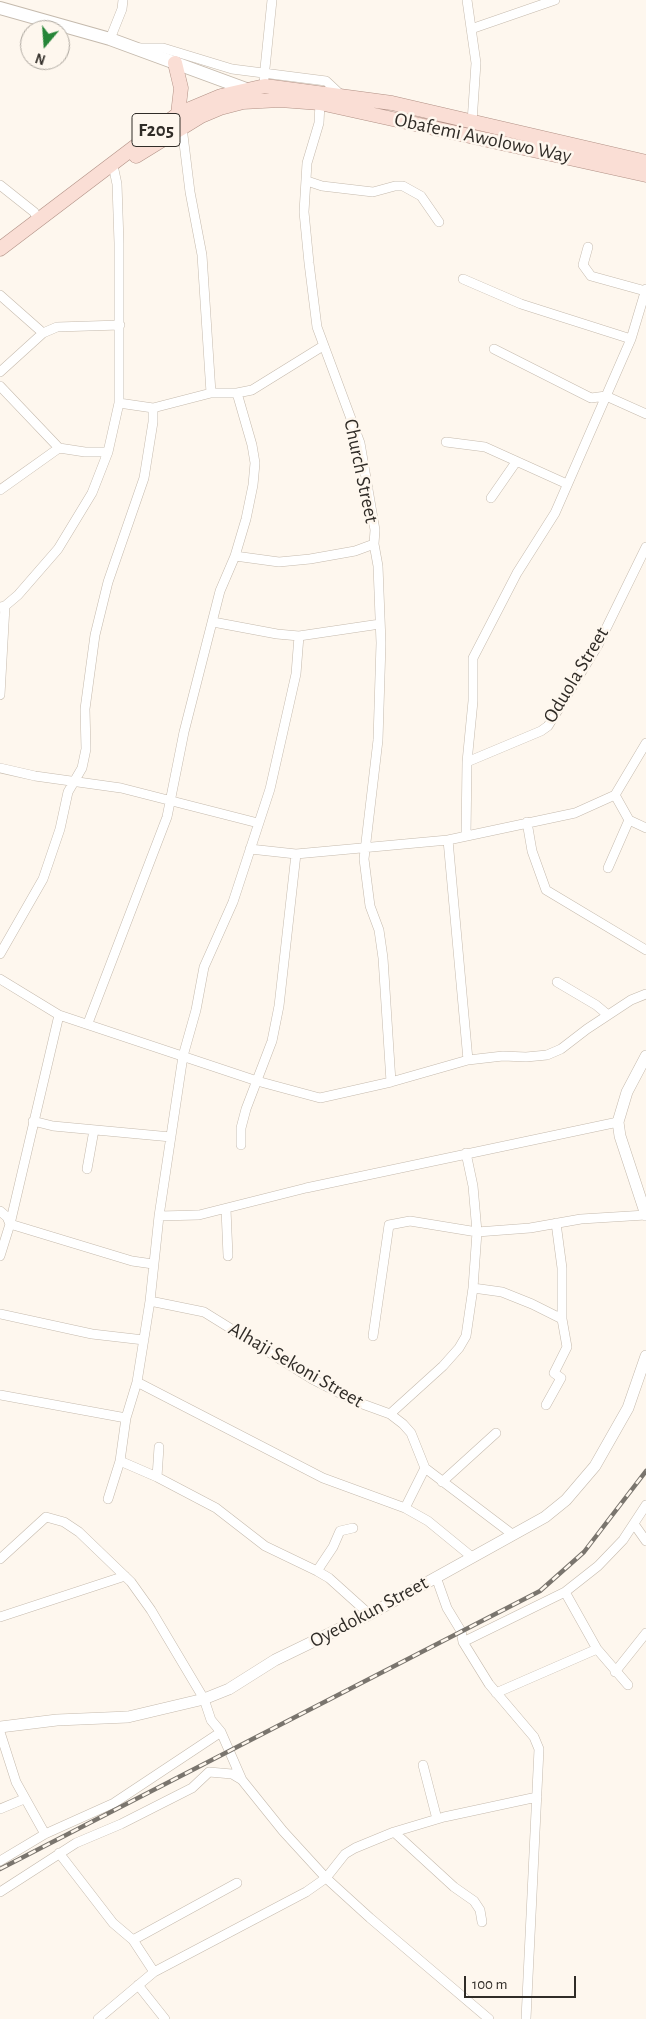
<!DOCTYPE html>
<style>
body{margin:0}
#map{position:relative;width:646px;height:2019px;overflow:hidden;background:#fef7ee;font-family:"Alegreya Sans",sans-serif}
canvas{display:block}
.north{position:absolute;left:20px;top:20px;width:50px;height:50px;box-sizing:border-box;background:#fef7ee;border:1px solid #aca69e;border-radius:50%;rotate:198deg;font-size:14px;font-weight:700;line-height:20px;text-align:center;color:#302c27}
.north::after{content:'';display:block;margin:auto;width:18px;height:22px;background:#268538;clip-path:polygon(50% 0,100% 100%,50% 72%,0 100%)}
.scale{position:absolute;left:464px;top:1976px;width:112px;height:22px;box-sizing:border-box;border:2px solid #302c27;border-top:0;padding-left:6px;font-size:15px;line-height:18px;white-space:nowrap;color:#302c27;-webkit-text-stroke:4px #fef7ee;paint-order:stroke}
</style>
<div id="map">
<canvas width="646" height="2019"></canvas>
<div class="north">N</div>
<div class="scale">100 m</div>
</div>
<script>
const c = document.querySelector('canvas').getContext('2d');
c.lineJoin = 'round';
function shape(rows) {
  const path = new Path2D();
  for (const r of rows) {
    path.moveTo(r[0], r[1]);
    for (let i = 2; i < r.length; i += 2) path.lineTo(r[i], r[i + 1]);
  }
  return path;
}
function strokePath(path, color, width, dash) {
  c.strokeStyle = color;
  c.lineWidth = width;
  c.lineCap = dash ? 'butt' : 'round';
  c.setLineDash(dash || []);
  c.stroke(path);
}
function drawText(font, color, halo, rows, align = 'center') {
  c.font = font + ' "Alegreya Sans",sans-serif';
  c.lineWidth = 5;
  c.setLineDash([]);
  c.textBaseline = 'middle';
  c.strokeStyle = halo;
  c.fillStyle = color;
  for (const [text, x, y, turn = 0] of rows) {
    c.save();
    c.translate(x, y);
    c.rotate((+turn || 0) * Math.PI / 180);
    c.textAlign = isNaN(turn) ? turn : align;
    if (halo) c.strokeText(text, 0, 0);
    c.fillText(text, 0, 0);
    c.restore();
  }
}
const minor = shape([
 [467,0,476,63,472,122],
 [471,29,555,0],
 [110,39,122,9,123,0],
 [138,48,163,48,232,69,326,81,342,96],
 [264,78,272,0],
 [320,103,319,123,307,163,304,212,309,263,317,327,360,443,375,530,374,544,378,566,381,643,378,740,364,859,370,906,379,930,383,958,391,1082],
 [182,127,190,192,202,255,211,393],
 [307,181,322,186,373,192,395,186,403,186,421,196,439,222],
 [0,185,34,212,39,220],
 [588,247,583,265,591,276,645,291],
 [463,279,521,304,631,339],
 [0,295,43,333],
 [494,349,591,398,606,396,646,414],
 [0,372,43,333,57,327,120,325],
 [0,386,59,448,85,452,108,452],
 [119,403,153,408,211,393,237,393,252,390,323,346],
 [446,442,485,447,567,484],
 [0,490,59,448],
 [491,498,516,462],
 [235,556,279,562,310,559,355,551,374,544],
 [0,607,5,606,18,595,58,549,92,493,108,452,119,403,119,243,117,184,114,170],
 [213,622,277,634,299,636,380,624],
 [0,695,5,606],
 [467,762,541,731,548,726,598,645,646,547],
 [0,768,35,776,121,788,258,823],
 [615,795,629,820,646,828],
 [527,822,532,851,546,890,646,950],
 [466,836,467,762,473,701,473,658,517,573,555,513,631,339,646,289],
 [448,840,468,1060],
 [250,849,296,854,448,840,575,813,615,795,646,743],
 [608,868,629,820],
 [0,954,43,879,60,829,68,792,82,768,86,749,85,709,95,635,108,582,144,478,153,422,153,408],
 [0,979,59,1015,257,1081,320,1098,391,1082,468,1060,503,1056,526,1057,547,1055,561,1049,587,1029,631,1000,646,994],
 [557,982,596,1005,608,1015],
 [88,1023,167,817,184,732,220,591,235,556,246,519,253,485,255,463,252,445,237,393],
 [33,1121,53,1126,171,1137],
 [241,1145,241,1128,246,1109,272,1041,279,1006,296,854],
 [87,1169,94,1130],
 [226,1209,228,1256],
 [0,1211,7,1217,10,1224,132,1261,153,1264],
 [159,1216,199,1215,306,1188,618,1122],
 [0,1256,10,1224,59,1015],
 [473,1288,502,1292,532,1304,562,1319],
 [150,1301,204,1312,312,1379,357,1402,390,1414,403,1424,411,1433,425,1468,512,1534],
 [0,1314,92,1334,144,1340],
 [373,1336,389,1225,410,1221,477,1232,530,1228,581,1219,646,1215],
 [137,1382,323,1478,405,1508,428,1521,472,1557],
 [0,1395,126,1418],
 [546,1405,561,1378,554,1373,567,1347,562,1319,562,1268,556,1223],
 [390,1414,443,1366,459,1348,466,1336,473,1288,477,1232,473,1186,466,1153],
 [120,1461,157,1477,216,1508,265,1546,317,1571,329,1578,369,1614],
 [157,1477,159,1447],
 [442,1482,496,1433],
 [108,1499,120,1461,126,1418,137,1382,150,1301,159,1216,183,1056,196,1010,204,967,233,902,270,789,296,674,299,636],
 [405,1508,425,1468],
 [634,1524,646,1541],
 [0,1559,46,1517,64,1522,79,1532,131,1582,151,1610,204,1699,211,1720,221,1732,242,1780,283,1831,326,1878,370,1918,489,2019],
 [317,1571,333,1547,340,1531,353,1528],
 [436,1577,447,1608,461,1631,463,1642,489,1684,534,1737,539,1749,526,2019],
 [565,1592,597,1649,628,1685],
 [0,1617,125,1576],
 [463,1642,565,1592,598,1566,623,1540,646,1505],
 [615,1672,646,1633],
 [496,1693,597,1649],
 [0,1732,16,1782,45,1834],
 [423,1765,437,1819],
 [0,1809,24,1799],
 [394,1832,454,1887,474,1901,480,1910,482,1922],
 [59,1853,113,1923,133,1940,154,1972],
 [0,1861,45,1834,114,1803,221,1732],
 [0,1892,76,1843,121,1824,192,1788,209,1772,232,1774,242,1780],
 [133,1940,237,1883],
 [138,1985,165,2019],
 [98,2019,154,1972,306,1892,326,1878,345,1854,355,1848,394,1832,444,1817,537,1797]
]);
const tertiary = shape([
 [646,1056,627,1092,618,1122,620,1136,646,1215],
 [0,1727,57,1720,128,1717,204,1699,229,1689,275,1660,372,1613,545,1517,566,1500,595,1466,628,1408,646,1356]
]);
const secondary = shape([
 [0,8,110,39,246,89]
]);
const primary = shape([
 [175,63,181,88,178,114],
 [136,156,201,116,220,108,243,102,280,100,320,103,646,175],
 [0,249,178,114,221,96,265,86,392,103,646,162]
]);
strokePath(minor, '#c5baad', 10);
strokePath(tertiary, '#c5baad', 12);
strokePath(secondary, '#c5baad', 14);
strokePath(primary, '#b19186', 15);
strokePath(minor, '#fff', 9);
strokePath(tertiary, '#fff', 11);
strokePath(secondary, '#fff', 12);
strokePath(primary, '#faded5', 14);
const rail = shape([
 [0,1869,540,1591,584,1552,646,1471]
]);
strokePath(rail, '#7a756e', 4.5);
strokePath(rail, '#fef7ee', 2.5, [8]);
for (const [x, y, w] of [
 [156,130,48]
]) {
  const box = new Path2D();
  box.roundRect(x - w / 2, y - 16.5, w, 33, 4);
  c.fillStyle = '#fef7ee';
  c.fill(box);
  strokePath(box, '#302c27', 1);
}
drawText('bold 19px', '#302c27', null, [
 ["F205",156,130]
]);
drawText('20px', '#302c27', '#fef7ee', [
 ["Obafemi Awolowo Way",483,138,12],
 ["Church Street",361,471,78],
 ["Oduola Street",576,675,-59],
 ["Alhaji Sekoni Street",296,1365,30],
 ["Oyedokun Street",369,1612,-28]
]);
</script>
